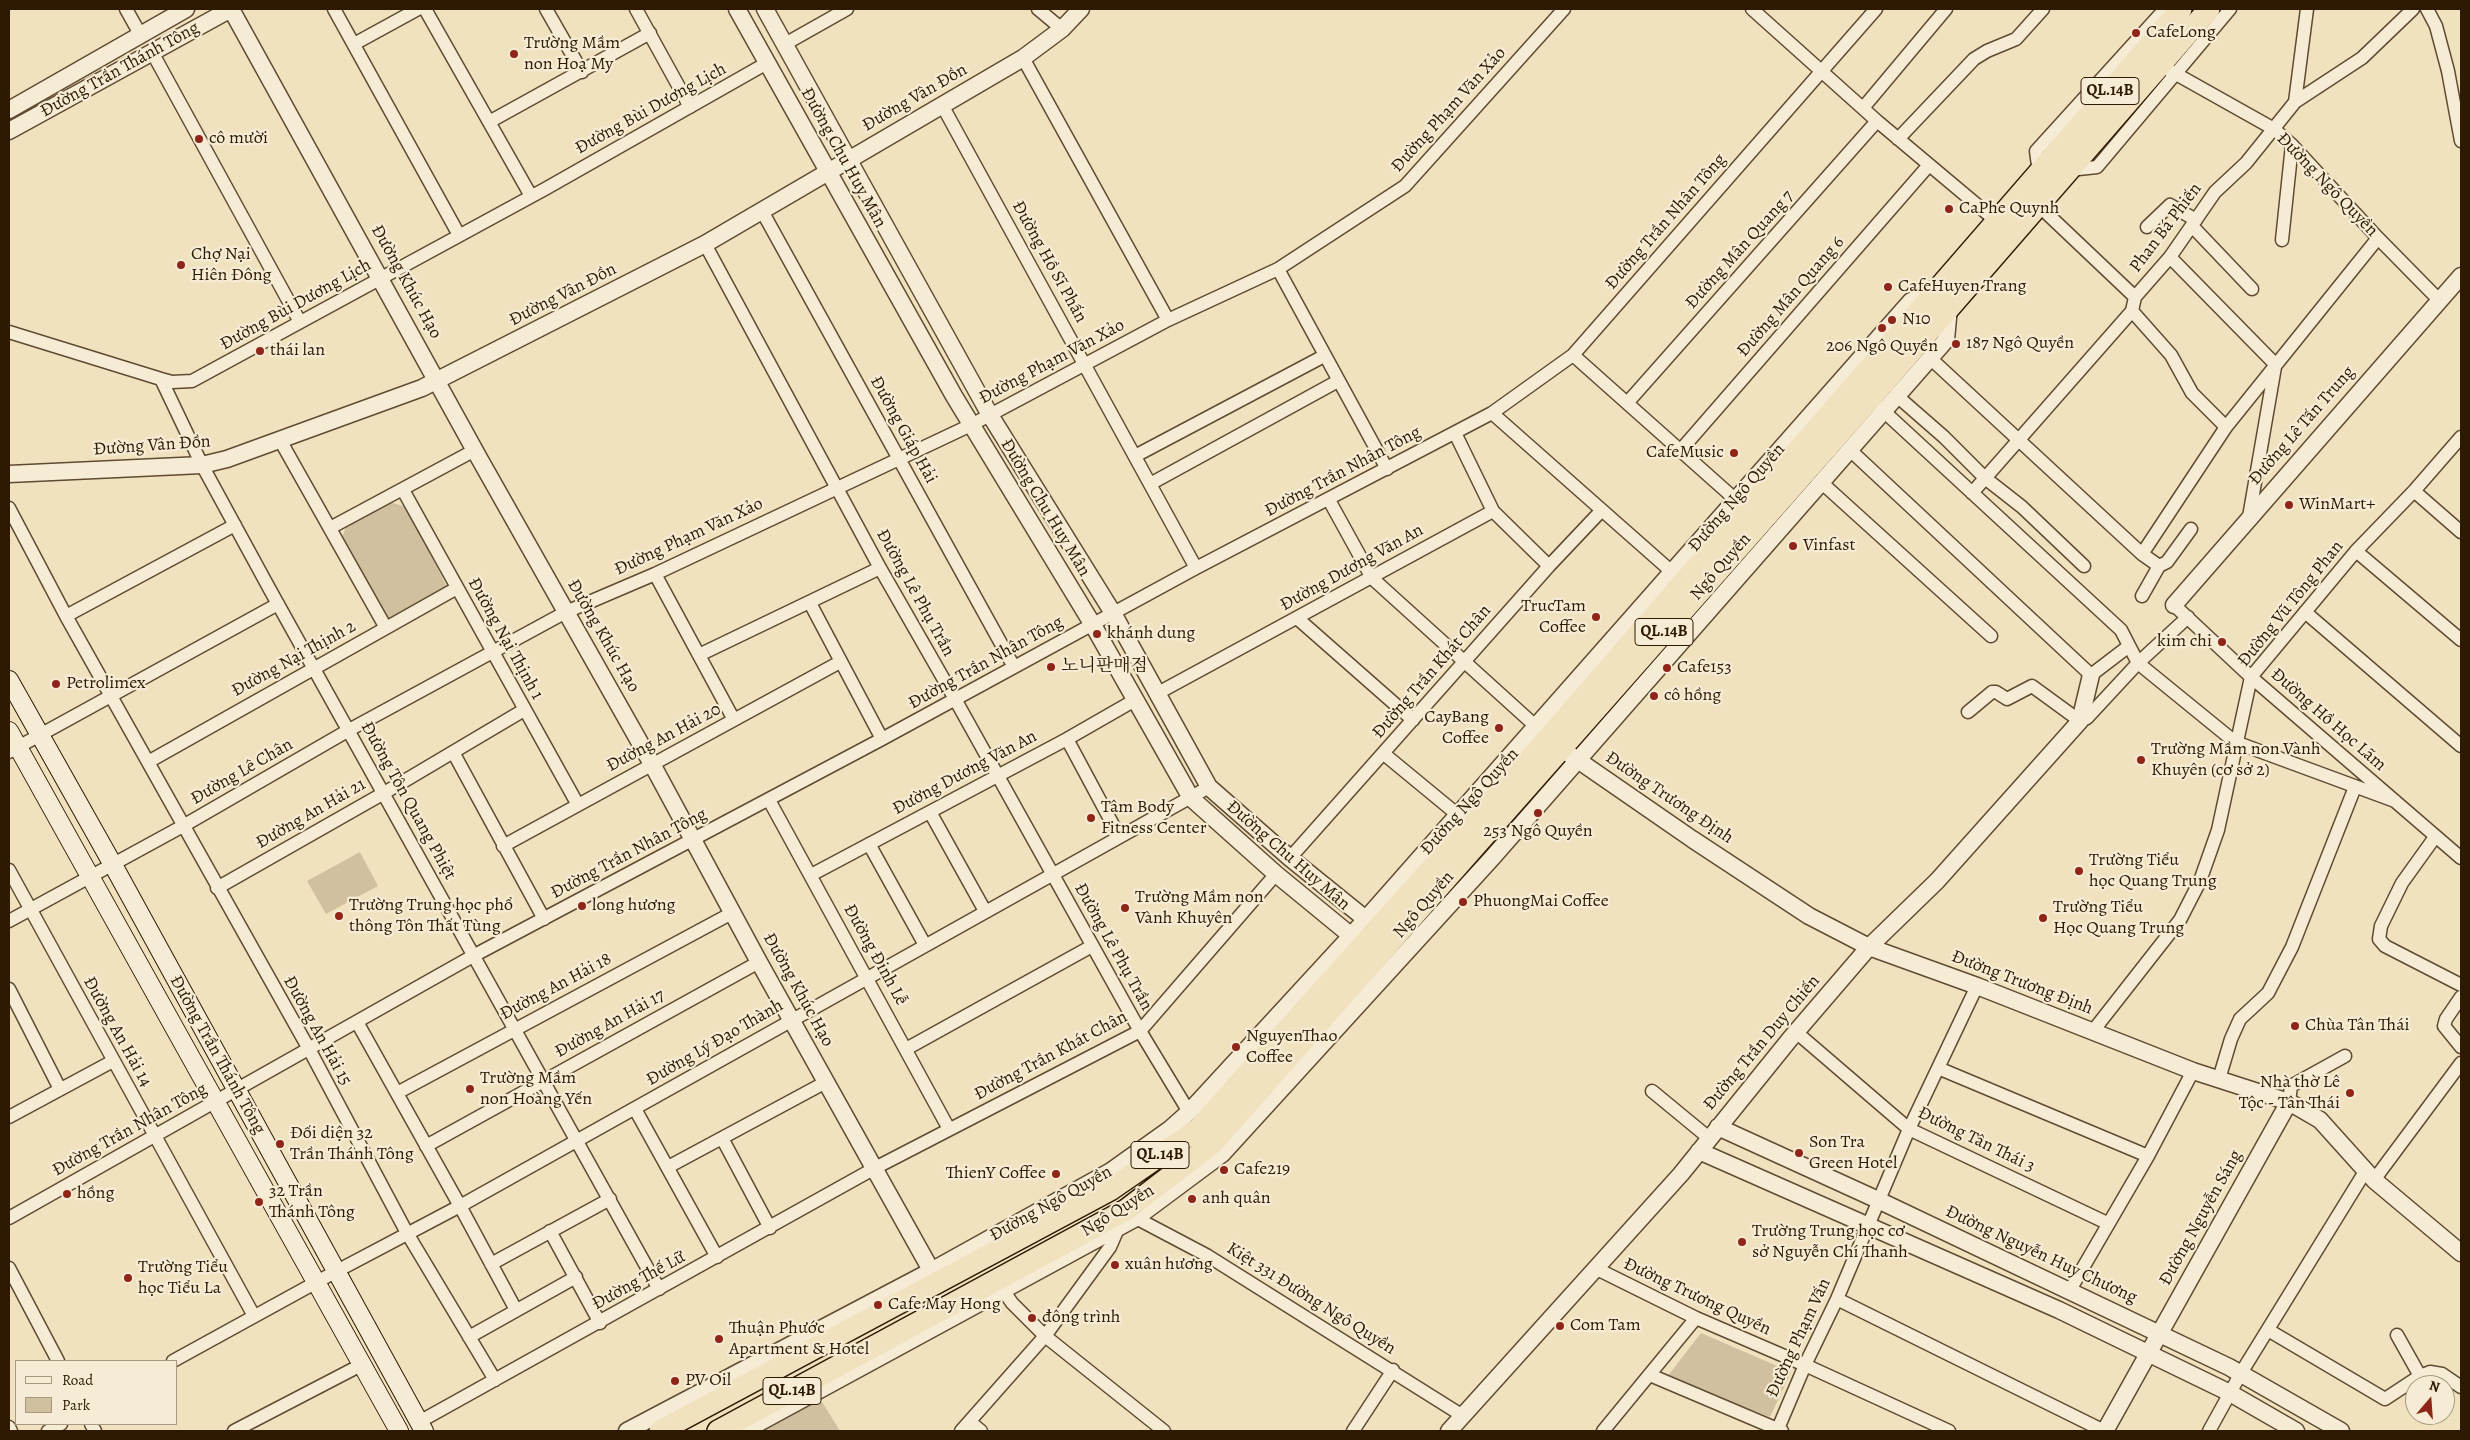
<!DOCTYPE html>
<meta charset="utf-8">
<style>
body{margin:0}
#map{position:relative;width:2470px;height:1440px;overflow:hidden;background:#f1e2bf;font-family:Alegreya,serif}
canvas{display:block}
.frame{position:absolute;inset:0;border:10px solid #2e1902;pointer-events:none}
.legend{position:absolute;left:15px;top:1360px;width:162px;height:65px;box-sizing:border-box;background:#f6ecd5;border:1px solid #a69881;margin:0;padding:6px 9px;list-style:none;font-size:15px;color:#2e1902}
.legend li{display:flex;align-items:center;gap:10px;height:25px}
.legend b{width:25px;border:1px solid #a69881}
.north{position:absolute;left:2405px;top:1375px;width:50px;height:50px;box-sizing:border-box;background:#f6ecd5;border:1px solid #a69881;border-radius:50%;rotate:18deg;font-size:14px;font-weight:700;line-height:20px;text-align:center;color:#2e1902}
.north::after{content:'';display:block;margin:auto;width:18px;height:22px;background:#8f2418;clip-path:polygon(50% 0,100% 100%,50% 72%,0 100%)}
</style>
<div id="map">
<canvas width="2470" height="1440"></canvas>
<div class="frame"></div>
<ul class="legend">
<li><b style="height:6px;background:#f6ecd5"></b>Road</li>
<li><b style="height:14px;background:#d0c09f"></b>Park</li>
</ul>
<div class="north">N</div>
</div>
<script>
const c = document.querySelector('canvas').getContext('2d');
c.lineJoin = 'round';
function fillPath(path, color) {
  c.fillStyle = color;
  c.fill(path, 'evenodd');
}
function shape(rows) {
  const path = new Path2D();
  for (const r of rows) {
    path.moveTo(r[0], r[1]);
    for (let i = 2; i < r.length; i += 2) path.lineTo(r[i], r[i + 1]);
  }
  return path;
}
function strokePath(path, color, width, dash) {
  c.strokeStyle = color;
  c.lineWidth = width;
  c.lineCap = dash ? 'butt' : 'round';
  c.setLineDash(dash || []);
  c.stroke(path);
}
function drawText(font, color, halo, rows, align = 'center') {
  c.font = font + ' Alegreya,"Noto Serif KR",serif';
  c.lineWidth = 4.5;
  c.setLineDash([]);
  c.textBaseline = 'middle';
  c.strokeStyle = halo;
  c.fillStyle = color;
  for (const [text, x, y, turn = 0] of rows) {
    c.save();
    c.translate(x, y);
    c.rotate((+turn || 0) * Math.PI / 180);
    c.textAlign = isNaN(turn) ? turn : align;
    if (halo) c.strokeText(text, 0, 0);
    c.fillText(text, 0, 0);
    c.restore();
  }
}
fillPath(shape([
 [390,502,406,507,447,587,395,617,387,618,341,540,347,524],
 [360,852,378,886,326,914,307,881],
 [1701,1333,1791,1372,1770,1417,1667,1377],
 [816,1392,840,1431,745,1431]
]), '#d0c09f');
const minor = shape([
 [126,9,140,34],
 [334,9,459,235],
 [425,9,531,196],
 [546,9,582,72],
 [636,9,690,107],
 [1038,9,1062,29],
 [1752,9,1877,121,2001,225],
 [2427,9,2436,26,2448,71,2461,141],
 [354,44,418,9],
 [785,44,847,9],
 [152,52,300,322],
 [1023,58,1168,320],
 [2160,65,2274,129,2292,145,2378,238,2439,300],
 [2295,102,2307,9],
 [942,105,1196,568],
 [1863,108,1946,9],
 [489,122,650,33],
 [1898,139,1974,59,1987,51,2016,39,2043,9],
 [2069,170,2097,167,2230,9],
 [2039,173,2036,151,2165,9],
 [2038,205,2135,297],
 [762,211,1014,667],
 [2192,226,2252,289],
 [2147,227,2170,205,2196,220],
 [2282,240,2292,145],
 [705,244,880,568,955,699,1140,1031,1189,1112],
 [2170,257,2276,365],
 [1278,269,1387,469],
 [2132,311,2171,355,2192,393,2226,427],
 [9,332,161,379,172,382,192,381,545,189,767,63],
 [1573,355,1736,500],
 [1930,358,2142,554,2159,566],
 [161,379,202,465,269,588,659,1289],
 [1897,396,1944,437,1985,478,2022,507,2084,566],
 [1628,402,1877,121],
 [1877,405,2121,630,2138,663,2235,742,2395,801],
 [1492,413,1672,572],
 [1455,433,1493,511,1549,566],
 [280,440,386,628],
 [1850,450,2091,675,2129,646],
 [1680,451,1929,165],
 [1135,456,1324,356],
 [1822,483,1991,636],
 [1150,484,1338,381],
 [403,490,578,805],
 [2414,491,2461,532],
 [1972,493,2132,311,2135,297,2170,257,2215,192,2246,163,2295,102,2362,58,2413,9],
 [1329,500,1372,578,1541,731],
 [9,508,66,616,309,1049,407,1233,495,1380],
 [2249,517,2275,367],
 [330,528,475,450],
 [2356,551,2461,640],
 [2142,554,2226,427,2378,238],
 [2159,566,2167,562,2191,529],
 [655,574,734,720],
 [2142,596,2159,566],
 [810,603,882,739],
 [2174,605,2251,677,2461,858],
 [2305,612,2461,746],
 [66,616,235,525],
 [1297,618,1413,720],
 [699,655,880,568],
 [1158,693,1493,511],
 [1968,712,1992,692,1996,692,2007,699,2032,686,2080,721,2087,718,2138,663,2188,617],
 [1067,739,1119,836],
 [9,752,278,604],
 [453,752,544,919],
 [1384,754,1458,815],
 [148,762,457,588],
 [769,800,949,1129],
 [930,812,985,911],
 [2435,837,2402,883,2381,926,2379,939,2385,946,2461,985],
 [869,844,925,945],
 [503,846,840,662],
 [1290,858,1549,566,1601,511],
 [9,870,254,1316],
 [811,875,1067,739,1135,700],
 [217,888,384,793,524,710],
 [9,921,183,826,349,730,566,612,655,574,971,425,1168,320,1278,269,1405,186,1564,9],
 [9,989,60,1089],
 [2461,997,2446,1019,2444,1026,2461,1047],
 [357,1022,460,1206,516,1310],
 [2093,1031,2180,920,2200,881,2218,830,2251,677,2356,551,2414,491,2461,437],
 [1796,1032,1909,1129,2107,1223],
 [906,1049,1092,946],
 [1938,1068,2148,1156],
 [2219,1079,2231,1039,2240,1019,2268,993,2292,947,2355,787],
 [1652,1091,1709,1138],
 [397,1093,732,913],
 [2289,1102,2291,1086,2345,1056],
 [635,1109,717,1257],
 [9,1117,113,1061],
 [722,1138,770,1228],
 [426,1146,759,962],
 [668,1167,826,1082],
 [2374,1180,2461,1063],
 [9,1218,473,956,882,739,1196,568,1492,413,1573,355,1876,9],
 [1136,1218,1208,1256,1463,1416],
 [550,1231,600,1323],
 [491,1264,610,1199],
 [9,1268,58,1361],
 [1595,1268,1696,1318,1805,1365,1949,1431],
 [1003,1290,1012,1303,1045,1336,1164,1431],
 [2070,1290,2148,1156,2193,1071],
 [1837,1299,2104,1431],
 [2268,1330,2385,1399,2420,1376,2430,1372,2442,1374,2461,1387],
 [2397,1335,2420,1376],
 [469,1337,576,1277],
 [173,1361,335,1272,460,1206,1209,787],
 [1650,1375,1782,1431],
 [419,1422,875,1168,1140,1031,1276,874],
 [970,1422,981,1431],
 [91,1424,95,1431],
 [9,1427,11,1431],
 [48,1431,61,1424],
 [234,1431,361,1365],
 [961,1431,1045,1336,1110,1247,1120,1224],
 [1353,1431,1393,1370],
 [1603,1431,1696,1318],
 [1777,1431,1805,1365,1837,1299,1909,1129,1977,986],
 [2209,1431,2241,1373,2366,1170]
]);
const tertiary = shape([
 [737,9,954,396,1093,625,1191,798,1276,874,1360,943],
 [765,9,990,415,1113,613,1209,787,1290,858,1373,925],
 [9,110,186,9],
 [9,131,231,9,479,458,652,764,759,962,936,1279],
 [9,474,202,465,227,459,422,388,705,244,1023,58,1062,29,1081,9],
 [2174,605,2461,276],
 [1569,754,1692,839,1809,916,1869,947,1977,986,2193,1071,2289,1102,2320,1120,2374,1180,2461,1253],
 [1718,1127,1878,1200,2229,1367,2341,1431],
 [1699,1151,2059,1310,2230,1393,2296,1431],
 [627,1431,931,1271,1111,1171,1170,1129,1189,1112,1351,936,1911,301,1934,293],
 [744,1431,1136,1218,1222,1154,1492,858,1946,340,1949,307],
 [1449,1431,1681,1174,1790,1039,1869,947,1937,881,2080,721,2091,675],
 [2105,1431,2289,1102]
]);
const secondary = shape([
 [9,680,112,863,424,1431],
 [9,731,399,1431]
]);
const trunk = shape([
 [660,1431,1110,1190,1198,1129,1549,737,2181,9],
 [718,1431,1126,1210,1212,1144,1870,399,2209,9]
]);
strokePath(minor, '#5f4b31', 15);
strokePath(tertiary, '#5f4b31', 19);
strokePath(secondary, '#2e1902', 20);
strokePath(trunk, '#2e1902', 24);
strokePath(minor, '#f6ecd5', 12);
strokePath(tertiary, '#f6ecd5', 16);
strokePath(secondary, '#f6ecd5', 18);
strokePath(trunk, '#f1e2bf', 21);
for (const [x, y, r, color] of [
 [2136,33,5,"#8f2418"],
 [514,54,5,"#8f2418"],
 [199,139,5,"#8f2418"],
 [1949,209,5,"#8f2418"],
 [181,265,5,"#8f2418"],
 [1888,287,5,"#8f2418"],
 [1892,320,5,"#8f2418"],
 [1882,328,5,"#8f2418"],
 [1956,344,5,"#8f2418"],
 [260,351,5,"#8f2418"],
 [1734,453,5,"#8f2418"],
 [2289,505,5,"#8f2418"],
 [1793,546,5,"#8f2418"],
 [1596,617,5,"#8f2418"],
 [1097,634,5,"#8f2418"],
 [2222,642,5,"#8f2418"],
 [1051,667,5,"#8f2418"],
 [1667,668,5,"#8f2418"],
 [56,684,5,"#8f2418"],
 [1654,696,5,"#8f2418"],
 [1499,728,5,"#8f2418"],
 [2141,760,5,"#8f2418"],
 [1538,813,5,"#8f2418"],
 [1091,818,5,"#8f2418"],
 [2079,871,5,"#8f2418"],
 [1463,902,5,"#8f2418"],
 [582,906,5,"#8f2418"],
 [1125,908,5,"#8f2418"],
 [339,916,5,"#8f2418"],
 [2043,918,5,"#8f2418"],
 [2295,1026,5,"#8f2418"],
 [1236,1047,5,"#8f2418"],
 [470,1089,5,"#8f2418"],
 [2350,1093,5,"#8f2418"],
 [280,1144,5,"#8f2418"],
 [1799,1153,5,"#8f2418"],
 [1224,1170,5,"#8f2418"],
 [1056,1174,5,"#8f2418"],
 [67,1194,5,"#8f2418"],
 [1192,1199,5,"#8f2418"],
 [259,1202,5,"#8f2418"],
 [1742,1242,5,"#8f2418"],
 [1115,1265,5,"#8f2418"],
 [128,1278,5,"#8f2418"],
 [878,1305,5,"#8f2418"],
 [1032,1318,5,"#8f2418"],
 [1560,1326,5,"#8f2418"],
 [719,1339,5,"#8f2418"],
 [675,1381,5,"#8f2418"]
]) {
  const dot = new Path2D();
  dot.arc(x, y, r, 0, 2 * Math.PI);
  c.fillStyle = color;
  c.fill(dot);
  strokePath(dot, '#f6ecd5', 2);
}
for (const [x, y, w] of [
 [2110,91,58],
 [1664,632,58],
 [1160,1155,58],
 [792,1391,58]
]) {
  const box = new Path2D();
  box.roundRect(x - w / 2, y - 13.5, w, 27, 4);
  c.fillStyle = '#f6ecd5';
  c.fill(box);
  strokePath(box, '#2e1902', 1);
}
drawText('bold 16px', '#2e1902', null, [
 ["QL.14B",2110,91],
 ["QL.14B",1664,632],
 ["QL.14B",1160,1155],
 ["QL.14B",792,1391]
]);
drawText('18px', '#2e1902', '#f6ecd5', [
 ["CafeLong",2146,33],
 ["Trường Mầm",524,44],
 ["non Hoạ My",524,65],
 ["cô mười",209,139],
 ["CaPhe Quynh",1959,209],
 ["Chợ Nại",191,255],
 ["Hiên Đông",191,276],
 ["CafeHuyen Trang",1898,287],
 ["N10",1902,320],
 ["187 Ngô Quyền",1966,344],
 ["206 Ngô Quyền",1882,347,"center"],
 ["thái lan",270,351],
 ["CafeMusic",1724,453,"right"],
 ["WinMart+",2299,505],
 ["Vinfast",1803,546],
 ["TrucTam",1586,607,"right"],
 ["Coffee",1586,628,"right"],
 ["khánh dung",1107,634],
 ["kim chi",2212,642,"right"],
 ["노니판매점",1061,667],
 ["Cafe153",1677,668],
 ["Petrolimex",66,684],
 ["cô hồng",1664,696],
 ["CayBang",1489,718,"right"],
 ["Coffee",1489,739,"right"],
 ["Trường Mầm non Vành",2151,750],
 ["Khuyên (cơ sở 2)",2151,771],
 ["Tâm Body",1101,808],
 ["Fitness Center",1101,829],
 ["253 Ngô Quyền",1538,832,"center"],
 ["Trường Tiểu",2089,861],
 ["học Quang Trung",2089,882],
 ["Trường Mầm non",1135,898],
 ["Vành Khuyên",1135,919],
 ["PhuongMai Coffee",1473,902],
 ["Trường Trung học phổ",349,906],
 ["thông Tôn Thất Tùng",349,927],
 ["long hương",592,906],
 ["Trường Tiểu",2053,908],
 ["Học Quang Trung",2053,929],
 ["Chùa Tân Thái",2305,1026],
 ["NguyenThao",1246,1037],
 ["Coffee",1246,1058],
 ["Trường Mầm",480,1079],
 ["non Hoàng Yến",480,1100],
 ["Nhà thờ Lê",2340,1083,"right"],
 ["Tộc - Tân Thái",2340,1104,"right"],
 ["Đối diện 32",290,1134],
 ["Trần Thánh Tông",290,1155],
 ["Son Tra",1809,1143],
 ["Green Hotel",1809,1164],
 ["Cafe219",1234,1170],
 ["ThienY Coffee",1046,1174,"right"],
 ["32 Trần",269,1192],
 ["Thánh Tông",269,1213],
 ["hồng",77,1194],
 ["anh quân",1202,1199],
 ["Trường Trung học cơ",1752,1232],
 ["sở Nguyễn Chí Thanh",1752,1253],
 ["xuân hương",1125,1265],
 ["Trường Tiểu",138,1268],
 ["học Tiểu La",138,1289],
 ["Cafe May Hong",888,1305],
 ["đông trình",1042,1318],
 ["Com Tam",1570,1326],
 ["Thuận Phước",729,1329],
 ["Apartment & Hotel",729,1350],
 ["PV Oil",685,1381]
], 'left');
drawText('18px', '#2e1902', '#f6ecd5', [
 ["Đường Trần Thánh Tông",120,70,-29],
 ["Đường Vân Đồn",915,98,-30],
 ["Đường Bùi Dương Lịch",651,109,-29],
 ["Đường Phạm Văn Xảo",1449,110,-48],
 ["Đường Chu Huy Mân",843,158,61],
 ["Đường Ngô Quyền",2327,185,46],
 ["Đường Trần Nhân Tông",1666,222,-49],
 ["Phan Bá Phiến",2166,228,-53],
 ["Đường Mân Quang 7",1740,250,-48],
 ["Đường Hồ Sĩ Phấn",1049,262,61],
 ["Đường Khúc Hạo",406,282,61],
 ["Đường Vân Đồn",563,295,-27],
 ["Đường Mân Quang 6",1791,297,-49],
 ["Đường Bùi Dương Lịch",296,305,-29],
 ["Đường Phạm Văn Xảo",1052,362,-28],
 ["Đường Lê Tấn Trung",2302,426,-49],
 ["Đường Giáp Hải",903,430,61],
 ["Đường Vân Đồn",152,446,-4],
 ["Đường Trần Nhân Tông",1343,472,-28],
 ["Đường Ngô Quyền",1737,498,-49],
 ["Đường Chu Huy Mân",1045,508,59],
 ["Đường Phạm Văn Xảo",689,537,-25],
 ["Ngô Quyền",1721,567,-49],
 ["Đường Dương Văn An",1352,568,-29],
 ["Đường Lê Phụ Trần",915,593,61],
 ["Đường Vũ Tông Phan",2291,604,-51],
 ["Đường Khúc Hạo",603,636,60],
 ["Đường Nại Thịnh 1",505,639,61],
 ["Đường Nại Thịnh 2",294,659,-29],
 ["Đường Trần Nhân Tông",986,663,-29],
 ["Đường Trần Khát Chân",1432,672,-49],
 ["Đường Hồ Học Lãm",2328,720,41],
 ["Đường An Hải 20",664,738,-28],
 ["Đường Lê Chân",242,772,-30],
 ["Đường Dương Văn An",965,773,-28],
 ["Đường Trương Định",1669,798,34],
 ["Đường Tôn Quang Phiệt",408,801,61],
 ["Đường Ngô Quyền",1470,802,-48],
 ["Đường An Hải 21",311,814,-30],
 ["Đường Trần Nhân Tông",629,854,-28],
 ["Đường Chu Huy Mân",1288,856,41],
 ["Ngô Quyền",1424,905,-49],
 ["Đường Lê Phụ Trần",1113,947,61],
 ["Đường Đinh Lễ",875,955,61],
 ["Đường Trương Định",2022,983,21],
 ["Đường An Hải 18",556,987,-28],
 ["Đường Khúc Hạo",798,990,61],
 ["Đường An Hải 17",610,1024,-29],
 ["Đường An Hải 15",317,1031,61],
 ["Đường An Hải 14",117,1032,61],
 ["Đường Lý Đạo Thành",715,1043,-30],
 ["Đường Trần Duy Chiến",1762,1043,-50],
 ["Đường Trần Thánh Tông",217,1055,61],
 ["Đường Trần Khát Chân",1051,1056,-28],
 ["Đường Trần Nhân Tông",130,1130,-29],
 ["Đường Tân Thái 3",1976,1140,26],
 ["Đường Ngô Quyền",1051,1204,-29],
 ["Ngô Quyền",1118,1211,-32],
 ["Đường Nguyễn Sáng",2201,1218,-61],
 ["Đường Nguyễn Huy Chương",2041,1255,25],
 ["Đường Thế Lữ",639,1281,-29],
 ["Đường Trương Quyền",1697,1297,25],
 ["Kiệt 331 Đường Ngô Quyền",1311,1299,32],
 ["Đường Phạm Vấn",1799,1338,-65]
]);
</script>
